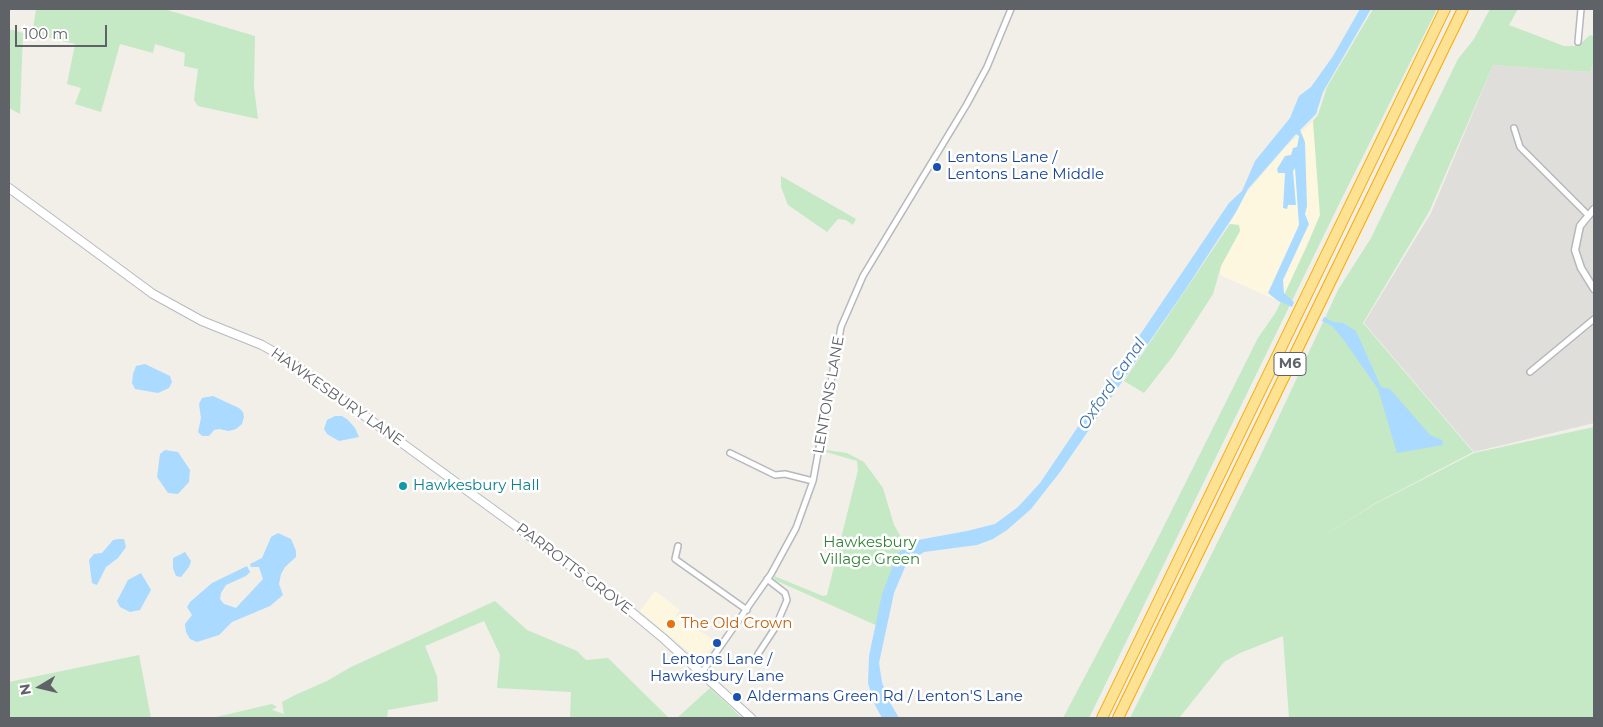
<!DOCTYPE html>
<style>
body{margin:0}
#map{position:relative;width:1603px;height:727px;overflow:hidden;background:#f1efe8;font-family:Montserrat,sans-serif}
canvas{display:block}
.frame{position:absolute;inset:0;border:10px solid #5f6368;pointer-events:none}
.north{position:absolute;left:15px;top:662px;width:50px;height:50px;-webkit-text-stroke:4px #fff;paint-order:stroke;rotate:261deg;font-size:14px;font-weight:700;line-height:20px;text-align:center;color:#5f6368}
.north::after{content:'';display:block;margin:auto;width:18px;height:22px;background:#5f6368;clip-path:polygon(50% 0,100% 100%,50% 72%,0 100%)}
.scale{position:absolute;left:15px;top:25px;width:92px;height:22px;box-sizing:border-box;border:2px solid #5f6368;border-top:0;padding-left:6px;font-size:15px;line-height:18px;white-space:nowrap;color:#5f6368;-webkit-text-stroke:4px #fff;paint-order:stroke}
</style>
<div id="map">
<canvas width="1603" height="727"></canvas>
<div class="frame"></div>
<div class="north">N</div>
<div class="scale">100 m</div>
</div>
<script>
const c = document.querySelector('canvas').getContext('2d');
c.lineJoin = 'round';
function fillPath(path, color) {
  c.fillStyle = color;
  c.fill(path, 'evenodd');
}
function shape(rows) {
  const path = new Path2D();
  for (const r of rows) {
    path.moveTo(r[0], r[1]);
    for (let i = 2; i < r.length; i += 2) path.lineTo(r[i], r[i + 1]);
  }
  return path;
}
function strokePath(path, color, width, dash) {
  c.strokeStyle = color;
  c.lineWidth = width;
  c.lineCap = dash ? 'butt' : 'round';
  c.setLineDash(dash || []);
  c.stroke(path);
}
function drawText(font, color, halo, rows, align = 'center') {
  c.font = font + ' Montserrat,sans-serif';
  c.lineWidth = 5;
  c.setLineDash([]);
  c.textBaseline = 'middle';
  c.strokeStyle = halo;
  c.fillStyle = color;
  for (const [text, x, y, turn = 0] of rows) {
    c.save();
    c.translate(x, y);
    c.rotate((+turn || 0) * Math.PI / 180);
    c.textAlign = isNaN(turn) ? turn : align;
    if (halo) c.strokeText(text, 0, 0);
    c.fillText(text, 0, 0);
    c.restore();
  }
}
fillPath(shape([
 [1313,121,1320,215,1281,302,1220,275,1221,266,1240,231,1239,225,1230,224,1245,195,1285,148],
 [655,591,680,610,676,615,716,642,701,662,640,611]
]), '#fef7e0');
fillPath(shape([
 [1594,61,1594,423,1474,452,1364,323,1431,213,1493,65,1590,72]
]), '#e0deda');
fillPath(shape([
 [36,9,164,9,255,36,254,87,258,119,198,106,194,100,198,69,184,66,185,53,155,44,153,53,120,44,101,112,75,104,81,88,67,84,75,44,35,34,33,29],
 [1373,9,1437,9,1342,198,1089,718,1063,718,1155,544,1258,338,1276,312,1307,246,1320,215,1313,121,1318,115,1327,87],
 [1490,9,1518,9,1509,25,1564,46,1578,46,1590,35,1594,36,1594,61,1590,72,1493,65,1429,212,1363,323,1473,452,1374,504,1317,540,1375,504,1474,453,1594,427,1594,718,1289,718,1283,636,1240,653,1224,662,1179,718,1130,718,1260,457,1338,290,1371,238,1458,59,1474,39],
 [9,29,23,33,20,114,9,108],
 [781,176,856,219,853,225,846,220,838,219,827,232,788,205,781,187],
 [1230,224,1239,225,1240,231,1221,266,1213,294,1173,356,1144,393,1124,381],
 [826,450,847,453,864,462,883,488,894,525,910,552,907,554,880,627,775,580,774,576,823,596,827,595,858,470,857,461,826,452],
 [495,601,527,630,577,651,586,660,608,658,669,718,570,718,571,692,497,688,500,655,484,621,425,646,437,676,438,701,388,710,387,718,212,718,272,704,277,707,272,710,284,714,282,702,295,695,327,681,351,667],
 [139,655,151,718,9,718,9,682],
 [710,688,742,718,677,718]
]), '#c5e8c5');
fillPath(shape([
 [1360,9,1371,9,1323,92,1316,114,1300,130,1305,142,1307,206,1305,214,1309,224,1283,280,1284,293,1294,302,1292,307,1278,301,1268,293,1299,225,1295,168,1293,171,1296,205,1288,205,1287,209,1283,208,1285,173,1278,173,1277,169,1285,156,1291,155,1293,148,1297,147,1299,136,1296,134,1248,189,1236,212,1185,290,1060,472,1031,509,1007,530,993,539,977,545,924,552,910,561,905,567,894,593,879,663,882,682,888,699,899,718,882,718,874,703,868,683,869,656,882,594,898,553,918,540,967,531,995,524,1018,507,1040,483,1229,203,1242,191,1255,161,1290,118,1299,96,1311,87,1333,56],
 [1324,317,1333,322,1343,323,1356,331,1381,387,1390,389,1430,435,1442,440,1443,445,1397,453,1378,389,1343,339,1332,326,1322,321],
 [145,364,170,376,172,382,169,388,158,393,135,389,132,383,133,374,136,366],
 [213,396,239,408,243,412,244,417,242,424,236,429,229,431,219,429,214,430,209,436,202,436,198,432,201,418,199,404,202,398],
 [335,416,342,416,348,420,355,428,359,437,339,441,327,434,324,429,327,420],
 [165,450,178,452,190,470,189,482,178,494,168,493,157,477,160,454],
 [278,533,291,539,296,551,296,557,285,567,281,574,279,584,283,595,270,606,232,622,219,635,197,642,190,639,186,632,185,624,192,615,187,607,190,602,212,583,247,566,250,572,246,576,226,585,221,593,220,599,224,604,236,608,263,579,259,567,251,567,250,564,262,558,271,537],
 [119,539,124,539,126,547,118,558,106,567,97,585,92,583,89,560,94,554,102,553,113,540],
 [185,552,191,561,189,567,181,577,176,576,173,568,173,558],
 [141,573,151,590,140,610,130,612,120,607,117,601,128,580]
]), '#aadaff');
const minor = shape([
 [1578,42,1581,9],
 [1514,128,1520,147,1588,215],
 [1530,372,1594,319],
 [730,453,775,475,785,474,813,481],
 [678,546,675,559,747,610],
 [758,654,775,628,787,600,785,593,767,579],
 [701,674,771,574,796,528,813,481,841,327,863,276,967,104,987,67,1011,9]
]);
const tertiary = shape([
 [1594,209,1580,226,1575,250,1581,268,1594,289]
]);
const secondary = shape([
 [9,188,153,294,202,321,262,345,288,360,616,599,663,638,751,718]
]);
const motorway = shape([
 [1102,718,1445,9],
 [1118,718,1463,9]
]);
strokePath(minor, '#b5b8bc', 8);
strokePath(tertiary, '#b5b8bc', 9);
strokePath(secondary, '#b6babf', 10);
strokePath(motorway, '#f9ab00', 12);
strokePath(minor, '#fff', 5);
strokePath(tertiary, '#fff', 6);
strokePath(secondary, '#fff', 8);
strokePath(motorway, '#fde293', 10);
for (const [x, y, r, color] of [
 [937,167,5,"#1a4fb4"],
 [403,486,5,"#0f9aa8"],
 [671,624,5,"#e8710a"],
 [717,643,5,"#1a4fb4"],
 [737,697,5,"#1a4fb4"]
]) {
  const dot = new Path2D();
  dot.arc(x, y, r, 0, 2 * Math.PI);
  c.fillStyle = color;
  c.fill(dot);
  strokePath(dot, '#fff', 2);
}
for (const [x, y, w] of [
 [1290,364,32]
]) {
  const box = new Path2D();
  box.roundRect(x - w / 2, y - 11.5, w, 23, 4);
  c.fillStyle = '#fff';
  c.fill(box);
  strokePath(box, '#5f6368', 1);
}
drawText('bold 14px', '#5f6368', null, [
 ["M6",1290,364]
]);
drawText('15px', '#164399', '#fff', [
 ["Lentons Lane /",947,158],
 ["Lentons Lane Middle",947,175],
 ["Lentons Lane /",717,660,"center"],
 ["Hawkesbury Lane",717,677,"center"],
 ["Aldermans Green Rd / Lenton'S Lane",747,697]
], 'left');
drawText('15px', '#5f6368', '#fff', [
 ["LENTONS LANE",829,395,-80],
 ["HAWKESBURY LANE",337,397,35],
 ["PARROTTS GROVE",574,569,37]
]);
drawText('15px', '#0d838f', '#fff', [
 ["Hawkesbury Hall",413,486]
], 'left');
drawText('15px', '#348238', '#fff', [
 ["Hawkesbury",870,543],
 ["Village Green",870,560]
]);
drawText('15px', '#c56008', '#fff', [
 ["The Old Crown",681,624]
], 'left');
drawText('italic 16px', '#4174aa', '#fff', [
 ["Oxford Canal",1112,384,-56]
]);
</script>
